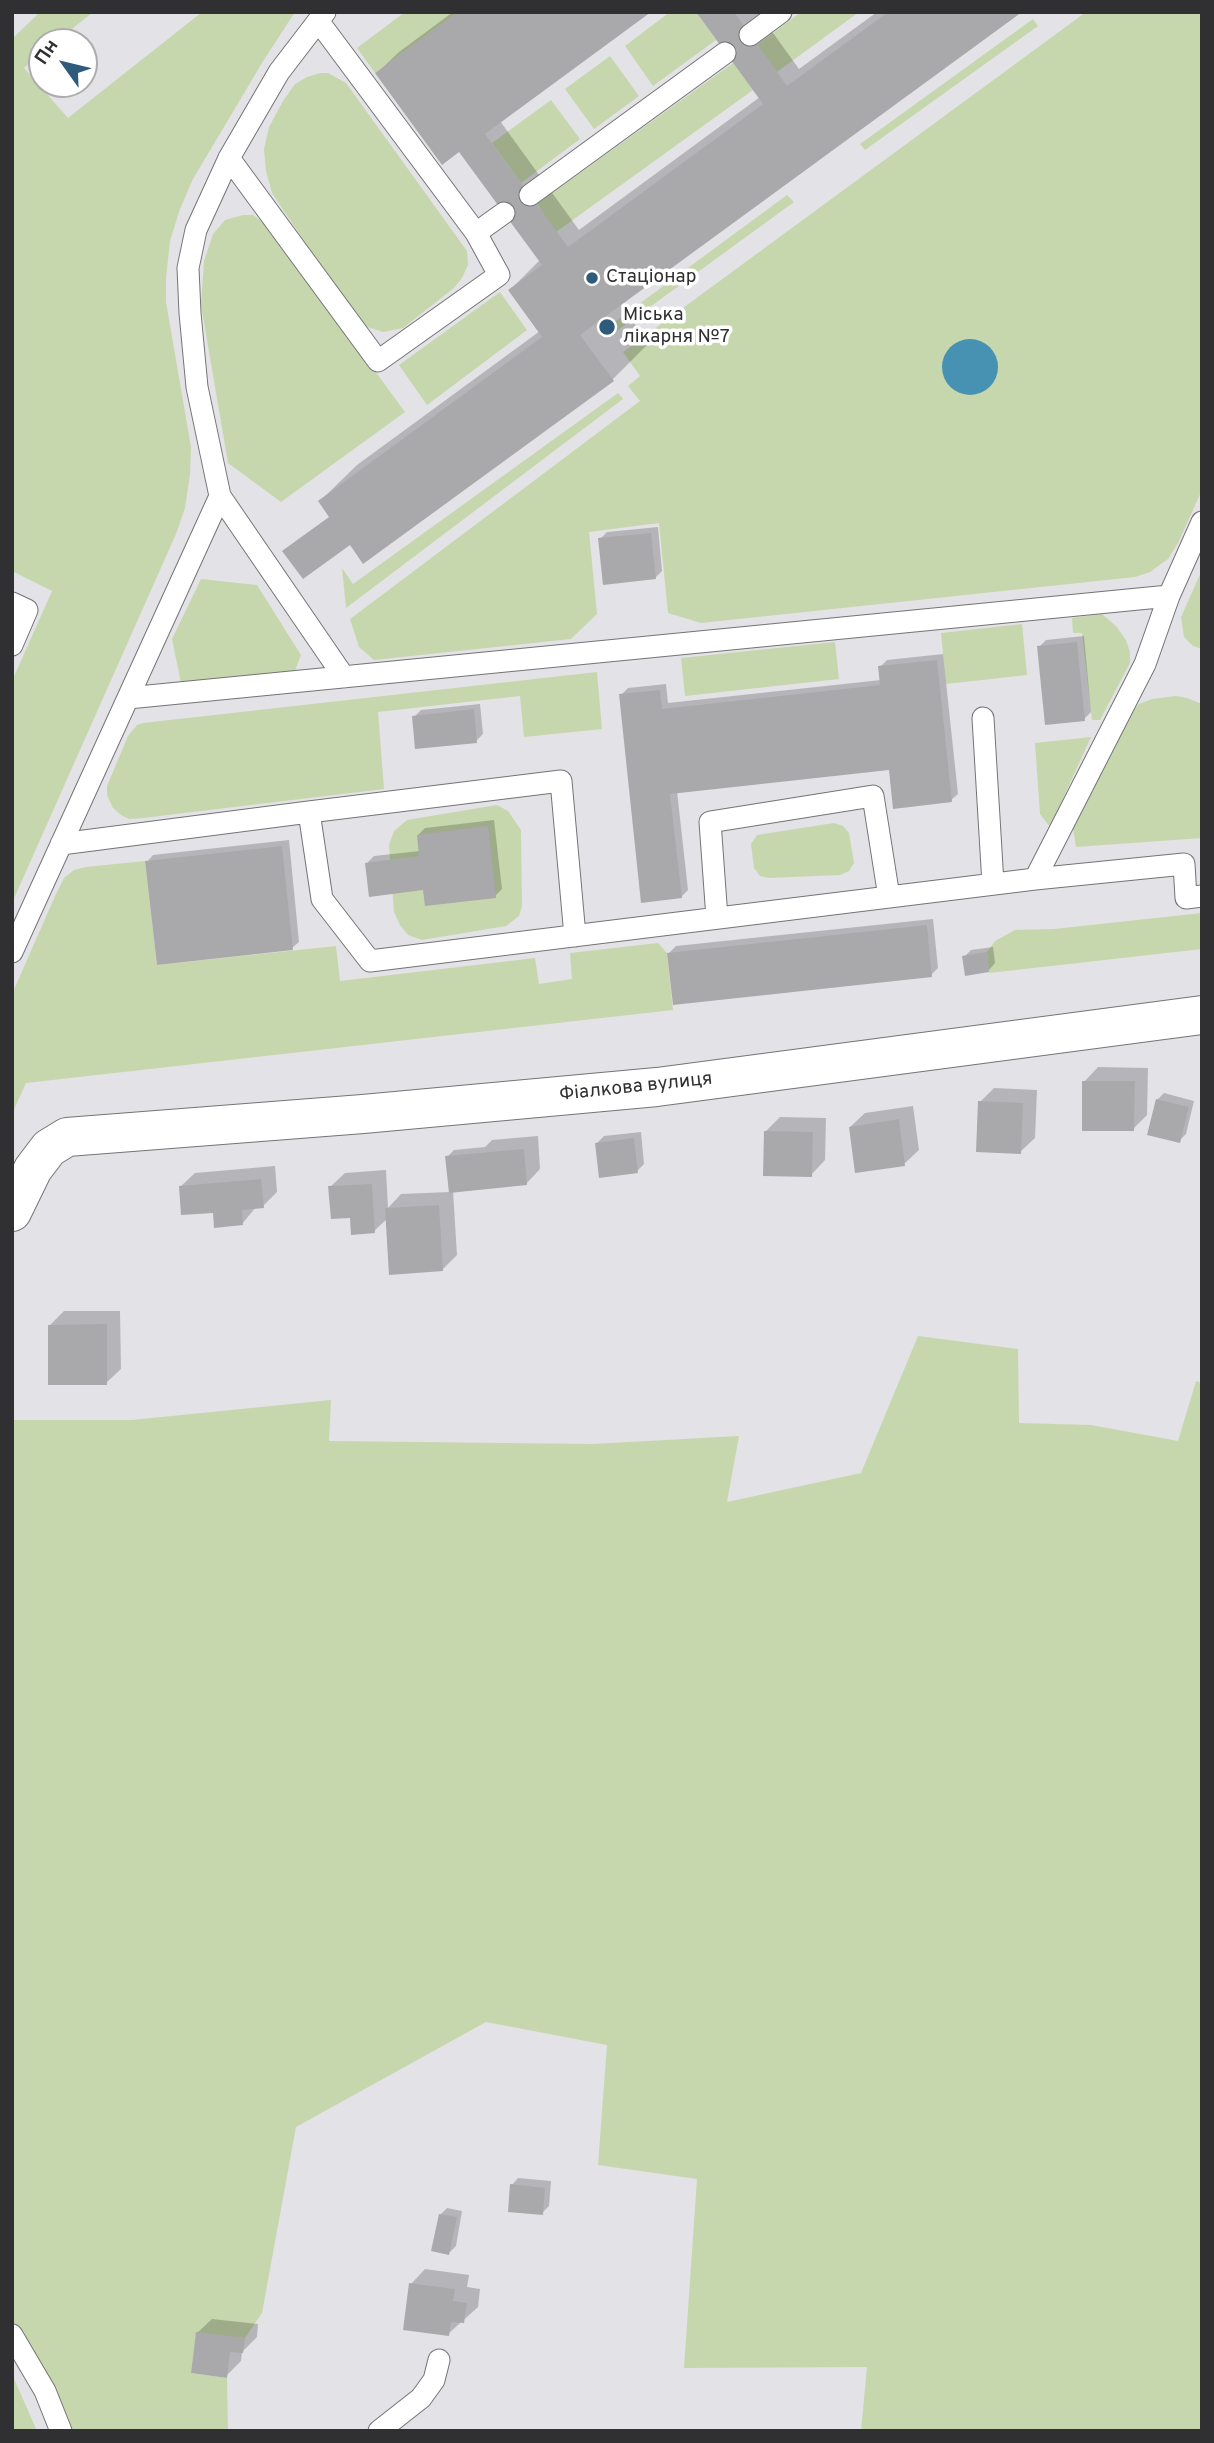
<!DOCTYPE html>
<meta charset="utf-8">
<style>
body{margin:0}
#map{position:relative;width:1214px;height:2443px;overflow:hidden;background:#e3e2e6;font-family:Overpass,sans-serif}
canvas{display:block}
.frame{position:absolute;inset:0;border:14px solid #302f31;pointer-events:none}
.north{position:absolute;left:28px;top:28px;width:70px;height:70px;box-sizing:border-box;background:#fff;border:2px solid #acacad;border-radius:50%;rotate:304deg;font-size:19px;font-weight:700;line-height:28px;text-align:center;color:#302f31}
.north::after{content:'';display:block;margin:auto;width:24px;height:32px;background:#2e5b7b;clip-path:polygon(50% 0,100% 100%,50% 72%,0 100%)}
</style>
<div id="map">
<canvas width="1214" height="2443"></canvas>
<div class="frame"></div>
<div class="north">Пн</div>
</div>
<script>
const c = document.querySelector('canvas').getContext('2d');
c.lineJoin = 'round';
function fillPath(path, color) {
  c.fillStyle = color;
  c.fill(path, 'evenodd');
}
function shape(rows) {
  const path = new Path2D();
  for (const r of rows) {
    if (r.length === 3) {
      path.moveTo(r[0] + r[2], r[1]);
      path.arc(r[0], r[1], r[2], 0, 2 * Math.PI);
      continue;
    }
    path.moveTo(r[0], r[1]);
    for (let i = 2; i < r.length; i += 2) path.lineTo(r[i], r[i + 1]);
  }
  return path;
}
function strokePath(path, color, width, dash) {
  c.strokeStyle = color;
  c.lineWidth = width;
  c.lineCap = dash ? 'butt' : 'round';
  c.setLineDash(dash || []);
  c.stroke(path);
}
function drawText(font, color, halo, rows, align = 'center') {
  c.font = font + ' Overpass,sans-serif';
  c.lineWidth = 7;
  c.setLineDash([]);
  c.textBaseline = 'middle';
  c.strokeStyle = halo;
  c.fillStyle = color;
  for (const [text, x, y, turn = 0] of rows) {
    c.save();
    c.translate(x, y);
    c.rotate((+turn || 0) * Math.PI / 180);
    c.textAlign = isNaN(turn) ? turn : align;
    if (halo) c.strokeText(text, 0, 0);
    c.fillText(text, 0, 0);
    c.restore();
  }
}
fillPath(shape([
 [40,12,93,12,56,42,42,42,42,53,24,68,68,118,202,12,295,12,262,63,193,179,180,209,170,241,166,278,166,302,191,447,190,475,185,508,176,534,12,903,12,681,52,591,12,571,12,39],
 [405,12,458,12,375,73,357,48],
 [670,12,696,12,716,40,653,86,625,46],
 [801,12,859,12,777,72,757,45],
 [1086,12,1202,12,1202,490,1178,543,1168,559,1150,572,1135,577,701,623,668,613,659,523,589,532,597,614,571,639,374,660,359,647,350,619,640,401,628,386,640,376,623,352],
 [1033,19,1038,26,865,150,860,144],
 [610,56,639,96,594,129,565,89],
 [733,63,753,90,556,232,537,204],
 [320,73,328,73,346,83,467,251,468,265,462,278,454,288,403,328,383,332,364,326,356,319,272,193,266,171,264,149,269,127,283,101,295,84,307,77],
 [551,100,580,139,521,183,492,143],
 [787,195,794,202,610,336,605,329],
 [243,215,253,215,270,227,405,412,281,502,228,463,201,305,204,261,213,234,225,220],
 [500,292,527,330,427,405,399,365],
 [618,393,623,399,346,608,342,568,353,584],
 [1202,570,1202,649,1193,646,1184,637,1181,617],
 [201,579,257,585,301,655,295,671,181,683,172,639],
 [1102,614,1116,626,1126,640,1130,652,1130,663,1100,720,1092,720,1082,633,1073,633,1072,618],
 [1022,624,1027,675,946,684,941,633],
 [835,642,839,679,685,696,681,658],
 [597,672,602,729,524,737,520,696,378,712,384,789,143,818,129,819,121,815,113,808,107,795,107,786,128,736,137,725,143,723],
 [1176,696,1187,698,1202,704,1202,838,1076,847,1073,828,1120,724,1139,704,1152,699],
 [1091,737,1050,827,1040,814,1035,743],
 [497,805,508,811,521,830,522,906,519,916,506,926,422,940,408,935,400,925,394,912,389,845,394,831,407,820],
 [834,823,843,826,849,833,854,863,849,871,840,875,769,878,760,876,754,868,751,844,757,835],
 [145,861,157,965,336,946,340,981,535,958,539,984,572,979,570,953,658,943,667,953,673,1010,26,1083,12,1114,12,994,56,894,64,878,74,870,86,867],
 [1202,913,1202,949,989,973,987,952,995,941,1015,930,1054,929],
 [918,1336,1018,1349,1019,1423,1091,1425,1178,1441,1196,1381,1202,1383,1202,2431,861,2431,867,2367,684,2368,697,2179,598,2165,607,2045,486,2022,296,2127,262,2313,245,2338,196,2333,191,2373,227,2378,228,2431,67,2431,27,2341,12,2322,12,1420,132,1420,331,1400,329,1441,592,1444,739,1436,727,1502,861,1473],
 [12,2374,37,2431,12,2431]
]), '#c7d7ad');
fillPath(shape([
 [970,367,28]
]), '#4791b3');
fillPath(shape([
 [453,12,648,12,500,121,579,230,760,97,698,12,758,12,799,69,877,12,1019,12,620,304,649,343,612,380,330,516,320,501,357,465,540,331,510,290,540,260,460,150,377,73,399,52],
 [658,527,662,571,655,578,600,539,607,532],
 [1084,636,1091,712,1084,719,1039,647,1046,640],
 [943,654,958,794,951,800,891,768,677,791,688,890,681,897,621,695,628,688,666,684,668,703,881,680,880,667,887,660],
 [480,704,483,734,476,741,414,717,421,710],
 [494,820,502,889,495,896,424,888,367,863,374,856,420,851,418,835,425,828],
 [289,840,299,942,292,948,147,862,153,855],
 [933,919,938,968,931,975,669,953,676,946],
 [993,947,995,963,989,970,964,957,971,950],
 [1098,1067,1148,1068,1147,1115,1133,1129,1084,1082],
 [994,1088,1037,1090,1035,1138,1020,1152,980,1102],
 [1164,1093,1194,1101,1186,1134,1179,1141,1157,1100],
 [913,1106,919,1150,904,1164,850,1127,865,1113],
 [780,1117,826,1118,825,1160,811,1175,765,1132],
 [641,1132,644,1164,637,1171,597,1143,604,1136],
 [538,1136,540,1169,526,1184,453,1191,457,1255,442,1270,388,1218,374,1231,351,1216,330,1187,345,1173,386,1170,388,1208,401,1194,450,1192,447,1157,454,1150,485,1147,492,1140],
 [275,1166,277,1192,263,1206,256,1207,242,1224,214,1211,180,1187,195,1173],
 [64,1311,120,1311,121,1369,106,1383,50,1325],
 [518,2178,551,2181,549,2206,542,2213,512,2185],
 [447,2208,462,2211,456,2246,449,2253,440,2215],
 [425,2269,469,2275,467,2287,480,2289,478,2307,448,2334,411,2284],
 [212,2319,258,2324,257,2337,242,2352,241,2361,226,2376,197,2333]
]), '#0003');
fillPath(shape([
 [458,12,651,12,485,134,568,247,763,104,696,12,734,12,787,86,888,12,1022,12,580,335,614,381,363,564,350,545,303,579,282,551,329,517,318,501,542,337,508,290,542,265,459,152,442,165,375,73],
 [651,533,656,579,603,585,598,538],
 [1077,642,1085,721,1045,725,1037,646],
 [937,660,952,802,893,809,889,770,670,794,682,898,641,903,619,694,660,690,662,709,880,685,878,666],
 [474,709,477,743,415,749,412,716],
 [488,826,496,898,425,906,423,890,369,897,365,863,419,856,417,835],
 [282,846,293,950,157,965,145,861],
 [927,925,932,977,673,1005,667,953],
 [987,952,989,972,965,976,962,956],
 [1082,1081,1135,1081,1134,1131,1082,1131],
 [1156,1099,1189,1107,1180,1143,1147,1135],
 [978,1101,1023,1103,1021,1154,976,1152],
 [899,1119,905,1166,855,1173,849,1127],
 [764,1131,813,1132,812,1177,763,1176],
 [634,1138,638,1173,599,1178,595,1143],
 [524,1149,527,1185,449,1193,445,1156],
 [261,1179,264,1208,242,1210,243,1225,214,1228,213,1213,181,1215,179,1186],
 [372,1184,375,1233,351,1235,350,1218,331,1219,328,1186],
 [439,1205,443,1271,389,1275,385,1208],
 [107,1324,107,1385,48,1385,48,1325],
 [510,2184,545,2188,543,2215,508,2212],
 [439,2214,457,2217,449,2255,431,2251],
 [409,2283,455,2289,453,2301,467,2303,464,2323,451,2322,449,2336,403,2330],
 [196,2332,245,2338,243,2353,230,2352,227,2378,191,2373]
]), '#a9a8ab');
const lane = shape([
 [319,22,476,233,504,213],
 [750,35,781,12],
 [229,158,378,361,499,275,476,233],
 [530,195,725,53],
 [220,496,344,677],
 [12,603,27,610,12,645],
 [128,698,1169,596,1202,522],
 [983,718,993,884],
 [309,812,561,781,575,936],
 [61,844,309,812,322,899,370,961,1035,879,1145,664,1169,596],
 [1035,879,1184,864,1186,898,1202,896],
 [717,918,710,822,873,796,889,897],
 [12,952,220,496,197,387,190,313,188,268,196,230,229,158,279,72,325,12],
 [12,2335,45,2391,61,2431],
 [379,2431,421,2398,434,2380,439,2360]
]);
const street = shape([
 [12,1212,33,1169,49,1148,67,1137,363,1114,657,1087,1202,1015]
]);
strokePath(lane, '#747376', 23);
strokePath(street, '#747376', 40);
strokePath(lane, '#fff', 21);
strokePath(street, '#fff', 38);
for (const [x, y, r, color] of [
 [592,278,7,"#2e5b7b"],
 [607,327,9,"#2e5b7b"]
]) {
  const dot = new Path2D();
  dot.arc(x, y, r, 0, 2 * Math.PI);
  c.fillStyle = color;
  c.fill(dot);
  strokePath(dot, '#fff', 2.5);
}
drawText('19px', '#302f31', '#fff', [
 ["Стаціонар",606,278],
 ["Міська",623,316],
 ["лікарня №7",623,338]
], 'left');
drawText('19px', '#302f31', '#fff', [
 ["Фіалкова вулиця",636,1088,-6]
]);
</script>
